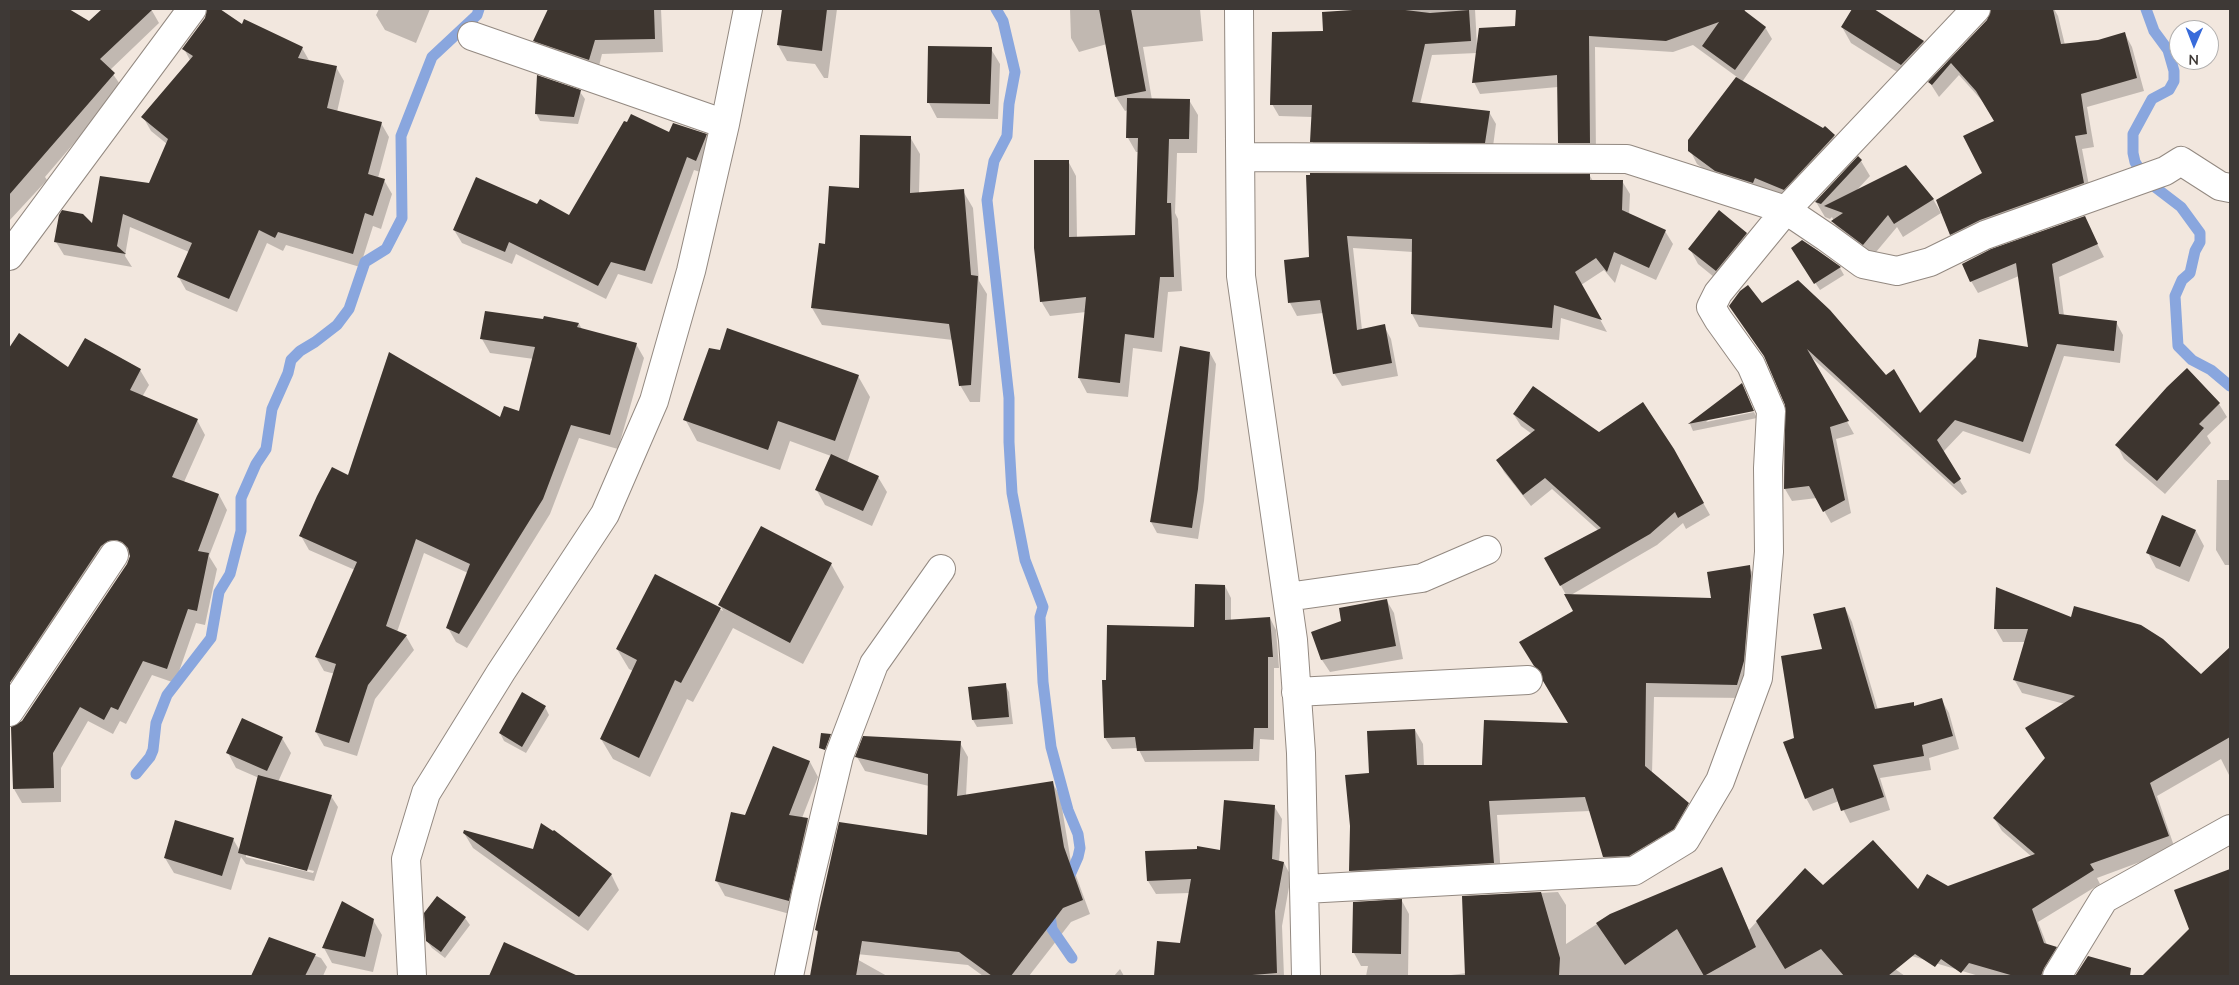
<!DOCTYPE html>
<style>
body{margin:0}
#map{position:relative;width:2239px;height:985px;overflow:hidden;background:#f2e7de;font-family:"Nunito Sans",sans-serif}
canvas{display:block}
.frame{position:absolute;inset:0;border:10px solid #3e3936;pointer-events:none}
.north{position:absolute;left:2169px;top:20px;width:50px;height:50px;box-sizing:border-box;background:#fff;border:1px solid #b2b0af;border-radius:50%;rotate:181deg;font-size:14px;font-weight:700;line-height:20px;text-align:center;color:#3e3936}
.north::after{content:'';display:block;margin:auto;width:18px;height:22px;background:#386bda;clip-path:polygon(50% 0,100% 100%,50% 72%,0 100%)}
</style>
<div id="map">
<canvas width="2239" height="985"></canvas>
<div class="frame"></div>
<div class="north">N</div>
</div>
<script>
const c = document.querySelector('canvas').getContext('2d');
c.lineJoin = 'round';
function fillPath(path, color) {
  c.fillStyle = color;
  c.fill(path, 'evenodd');
}
function shape(rows) {
  const path = new Path2D();
  for (const r of rows) {
    path.moveTo(r[0], r[1]);
    for (let i = 2; i < r.length; i += 2) path.lineTo(r[i], r[i + 1]);
  }
  return path;
}
function strokePath(path, color, width, dash) {
  c.strokeStyle = color;
  c.lineWidth = width;
  c.lineCap = dash ? 'butt' : 'round';
  c.setLineDash(dash || []);
  c.stroke(path);
}
fillPath(shape([
 [9,9,66,9,89,22,103,9,151,9,159,23,110,70,122,87,45,177,47,180,9,221],
 [209,9,217,9,242,26,302,48,310,62,336,67,344,81,337,112,381,123,389,137,378,178,384,180,392,194,381,229,373,226,360,267,286,245,283,251,267,243,237,312,186,290,178,276,189,252,130,227,125,256,132,267,64,255,56,242,93,225,150,185,167,144,151,131,143,117,190,60,184,49,206,19],
 [379,9,430,9,416,43,385,30,376,15],
 [549,9,661,9,663,52,602,54,597,74,543,55,535,41],
 [783,9,837,9,828,78,824,78,815,64,787,61,778,45],
 [1070,9,1200,9,1203,41,1143,47,1152,100,1189,100,1198,115,1197,153,1177,153,1175,213,1178,219,1182,291,1168,292,1162,352,1133,348,1128,397,1087,393,1079,378,1086,312,1050,316,1041,301,1068,161,1076,176,1077,238,1136,236,1138,152,1136,152,1128,138,1128,110,1125,111,1116,97,1107,44,1079,52,1071,38],
 [1356,9,1475,9,1477,46,1541,25,1544,9,1632,9,1632,14,1639,9,1739,9,1765,27,1772,39,1742,82,1823,130,1825,128,1834,136,1842,149,1792,202,1724,184,1697,164,1690,150,1690,140,1737,77,1693,45,1673,52,1595,47,1596,155,1566,154,1559,143,1558,87,1480,94,1474,82,1477,53,1432,55,1420,104,1489,112,1496,124,1492,154,1319,153,1312,141,1312,117,1279,116,1272,104,1325,32,1356,11],
 [1854,9,1871,9,1924,42,1932,57,1910,80,1851,43,1842,27],
 [1992,9,2027,9,2027,13,2038,9,2054,9,2058,16,2065,45,2098,41,2125,34,2132,47,2144,91,2087,107,2094,147,2082,149,2091,196,1959,247,1951,234,1984,173,1995,122,1985,104,1959,75,1939,97,1930,83,1988,20,1993,12],
 [991,49,1000,64,998,119,937,118,929,103],
 [580,92,585,99,578,124,540,121,536,113],
 [670,134,706,135,713,148,703,173,694,170,652,284,618,274,606,299,516,254,512,264,462,243,454,230,537,206,569,216],
 [910,137,920,154,919,193,963,191,973,208,979,281,987,294,980,402,970,402,960,385,953,340,822,325,812,308,826,245,860,190],
 [1861,161,1870,176,1856,191,1933,199,1941,213,1903,237,1897,227,1871,258,1840,236,1832,217,1830,219,1825,217,1816,202],
 [1307,176,1590,176,1593,181,1622,181,1630,194,1629,215,1665,231,1673,244,1656,280,1621,264,1615,283,1604,270,1581,285,1607,332,1561,318,1559,340,1419,327,1412,314,1413,252,1353,248,1362,330,1384,326,1391,339,1398,376,1342,386,1334,373,1323,313,1297,316,1290,303,1310,258],
 [2084,218,2104,257,2059,277,2064,316,2116,322,2123,335,2120,363,2064,356,2030,454,1963,431,1943,452,1967,492,1962,495,1811,357,1854,434,1836,439,1851,513,1831,523,1817,498,1792,501,1785,489,1787,405,1768,362,1730,306,1762,305,1920,415,2029,349,2019,276,1978,293,1971,281],
 [1746,233,1755,249,1725,286,1698,264,1690,249],
 [1797,255,1840,268,1844,275,1820,290],
 [545,318,579,324,582,329,636,344,644,358,618,449,579,438,550,514,467,648,456,642,448,628,468,573,424,553,397,632,406,636,414,650,375,699,357,756,324,746,316,732,335,674,324,671,316,657,355,570,309,550,301,536,349,477,519,413,534,359,490,353,482,339,544,320],
 [19,335,69,369,85,340,140,370,149,385,142,397,197,420,205,435,184,482,219,495,227,510,209,556,217,569,205,625,196,623,175,683,152,675,126,724,120,721,113,734,88,721,61,768,61,802,22,803,14,789,23,722,128,564,131,556,125,554,20,695,12,681,9,584,9,350],
 [1210,353,1216,364,1204,501,1198,539,1157,533,1151,522],
 [858,376,870,397,847,463,878,477,887,492,872,526,825,505,816,489,831,456,790,441,780,470,697,441,685,419],
 [1742,385,1706,422,1754,412,1757,418,1693,431,1690,424],
 [2219,404,2227,417,2207,436,2211,443,2165,494,2124,459,2117,445],
 [1514,415,1673,449,1710,515,1686,529,1683,523,1657,545,1571,595,1712,599,1749,567,1757,580,1744,698,1654,697,1652,774,1688,804,1696,818,1612,871,1604,857,1590,811,1497,815,1501,877,1358,885,1350,871,1370,774,1415,730,1423,744,1424,766,1483,766,1570,724,1529,656,1575,611,1546,559,1599,531,1552,489,1531,506,1504,472,1498,460,1532,434,1521,426],
 [2217,480,2230,480,2230,565,2225,565,2216,550],
 [2196,531,2204,546,2189,582,2156,568,2148,553],
 [831,564,844,587,803,664,733,628,693,702,687,699,650,777,613,759,601,739,633,671,629,669,617,649,656,576,723,611,720,605],
 [1225,586,1231,598,1231,621,1270,618,1276,630,1279,668,1274,668,1274,740,1260,739,1259,761,1145,762,1138,748,1112,749,1105,738,1107,681,1195,628],
 [1997,589,2201,676,2230,649,2230,777,2221,759,2157,796,2175,849,2097,878,2100,884,2038,922,2047,945,2056,948,2063,961,2054,976,1979,976,1851,938,1905,976,1443,976,1467,973,1464,897,1558,892,1566,905,1566,944,1611,915,1721,869,1749,930,1805,869,1823,886,1918,891,1948,887,2032,857,2002,831,1994,818,2046,759,2065,704,2022,693,2014,679,2026,642,2003,642,1995,628],
 [1387,601,1394,613,1403,659,1330,672,1322,660,1343,622],
 [1845,608,1852,622,1878,710,1913,704,1915,707,1941,699,1949,713,1959,749,1929,758,1931,770,1880,778,1890,810,1850,823,1839,801,1813,811,1806,798,1795,739,1823,650],
 [1005,685,1009,692,1013,724,977,727,973,720],
 [545,707,549,715,526,753,504,741,500,733],
 [282,738,291,753,278,782,331,796,338,807,314,881,246,864,241,857,231,890,174,873,165,858,233,839,240,851,259,778,236,768,228,753],
 [246,854,314,871,313,873,246,857],
 [960,743,968,757,966,796,1052,782,1060,796,1071,862,1090,914,1071,922,1029,976,983,976,968,965,846,953,887,976,811,976,819,935,816,930,928,836,929,786,865,771,857,757],
 [810,762,818,777,802,818,807,819,816,834,797,916,725,896,716,880,746,817],
 [1274,806,1282,819,1279,862,1284,863,1291,876,1282,926,1284,976,1204,976,1201,966,1193,976,1155,976,1159,943,1181,945,1190,893,1156,894,1148,881,1221,851],
 [464,833,534,851,611,874,619,890,588,931,473,848],
 [2230,870,2230,976,2144,976,2190,929,2176,890],
 [1402,901,1409,914,1408,976,1366,976,1368,966,1361,966,1354,953],
 [465,918,470,925,445,958,432,948,427,941],
 [373,920,382,935,373,972,332,963,324,948],
 [270,939,321,958,327,967,323,976,252,976],
 [505,944,552,966,558,976,490,976],
 [1120,969,1124,976,1114,976]
]), '#0003');
strokePath(shape([
 [996,9,1003,21,1015,72,1009,104,1007,136,994,161,987,200,1009,398,1009,442,1012,493,1025,560,1043,607,1040,617,1043,682,1051,747,1068,810,1078,834,1080,848,1078,857,1066,884],
 [2146,9,2154,31,2168,50,2174,71,2174,81,2169,90,2152,99,2133,134,2133,153,2135,162,2147,181,2181,207,2200,233,2200,242,2195,251,2190,273,2182,280,2175,296,2178,346,2192,360,2211,370,2230,386],
 [136,774,150,757,153,750,156,723,167,695,211,638,219,592,230,574,241,531,241,498,256,464,266,449,272,409,288,373,291,360,300,351,315,342,337,325,349,309,365,262,386,249,402,218,401,136,432,57,477,15,479,9],
 [1049,909,1052,929,1072,958]
]), '#89a6de', 11);
fillPath(shape([
 [9,9,69,9,89,21,102,9,153,9,100,59,115,73,9,195],
 [207,9,220,9,242,24,244,19,303,47,298,58,337,66,327,108,382,122,368,174,385,179,373,216,365,213,353,254,278,232,275,238,259,230,229,299,177,277,192,243,123,214,117,246,126,254,54,242,59,215,62,210,83,214,92,223,100,176,149,183,168,139,141,117,193,56,182,49,205,18],
 [548,9,654,9,655,39,595,40,589,60,533,41],
 [782,9,827,9,822,51,777,45],
 [1099,9,1131,9,1146,91,1115,97],
 [1368,9,1397,9,1430,13,1469,10,1471,41,1425,44,1412,102,1490,111,1485,143,1310,142,1312,105,1270,105,1272,32,1323,31,1322,12],
 [1516,9,1744,9,1745,11,1766,27,1735,70,1702,46,1719,22,1666,41,1589,36,1590,143,1558,143,1557,75,1472,83,1479,28,1515,26],
 [1852,9,1874,9,1924,41,1901,65,1841,27],
 [1991,9,2053,9,2061,44,2098,40,2125,32,2137,78,2081,94,2087,134,2075,136,2084,183,1980,220,1950,235,1936,200,1982,173,1963,136,1994,121,1976,91,1951,63,1932,85,1928,82,1987,20],
 [928,46,992,47,990,104,927,103],
 [537,75,581,90,574,117,535,114],
 [1736,77,1823,128,1825,126,1835,135,1784,190,1755,178,1753,183,1715,171,1688,151,1688,140],
 [1127,98,1190,99,1189,139,1169,139,1167,203,1171,203,1174,277,1160,277,1154,338,1125,334,1120,383,1078,378,1086,297,1040,302,1034,248,1034,160,1069,160,1069,237,1135,235,1138,138,1126,138],
 [631,114,669,132,673,123,707,134,696,161,687,157,645,271,611,262,598,286,509,242,505,252,453,230,476,177,537,204,540,199,569,215,624,121,627,122],
 [860,135,911,136,910,193,964,189,971,275,978,276,971,385,959,386,949,324,811,308,819,243,825,244,829,186,859,188],
 [1858,156,1862,160,1821,204,1815,202],
 [1906,165,1934,199,1894,224,1888,215,1863,245,1831,221,1843,213,1824,206],
 [1310,173,1590,174,1590,180,1623,180,1622,210,1666,230,1649,268,1614,252,1607,272,1596,258,1575,272,1602,320,1554,305,1552,328,1411,314,1412,239,1347,236,1357,330,1385,324,1392,363,1333,374,1320,300,1288,303,1284,260,1309,257,1306,175,1310,175],
 [1719,210,1747,233,1716,271,1688,249],
 [2085,216,2098,244,2052,264,2059,314,2117,321,2114,351,2057,344,2023,442,1955,420,1937,440,1961,479,1954,484,1807,349,1849,421,1830,427,1845,500,1823,512,1809,486,1784,489,1785,405,1764,356,1729,306,1740,291,1748,285,1762,303,1798,280,1830,310,1886,375,1894,369,1920,413,1976,357,1979,339,2028,347,2016,263,1970,282,1962,264,1991,249],
 [1802,240,1817,250,1841,267,1814,284,1791,248],
 [485,311,543,319,544,316,579,323,577,327,637,343,610,435,571,425,543,499,459,634,446,628,470,564,416,539,386,626,407,635,368,685,349,743,315,732,336,664,315,657,357,562,299,536,317,496,332,467,348,475,389,352,500,417,504,406,519,411,535,347,480,339],
 [727,328,859,375,835,441,778,421,768,450,683,420,709,348,720,350],
 [19,333,68,367,85,338,141,369,130,390,198,419,172,477,219,494,198,551,209,553,197,611,188,609,167,669,143,661,118,710,111,707,104,720,80,707,53,753,54,788,13,789,11,727,22,721,127,564,130,556,128,548,122,542,116,540,108,541,101,546,9,684,9,348],
 [1180,346,1210,352,1198,489,1192,528,1150,522],
 [2187,368,2220,403,2199,424,2204,428,2157,481,2115,445,2167,387],
 [1742,383,1754,411,1688,424],
 [1533,386,1599,432,1643,402,1674,449,1704,503,1678,518,1675,512,1650,534,1560,586,1544,558,1601,528,1545,478,1523,495,1496,460,1535,430,1513,414],
 [831,454,879,476,863,511,815,490],
 [2162,515,2196,530,2180,567,2146,553],
 [761,526,832,563,790,643,718,605],
 [1750,565,1751,576,1744,661,1737,685,1646,683,1645,766,1689,803,1674,829,1629,856,1603,857,1585,797,1489,801,1494,863,1349,871,1350,826,1345,775,1369,773,1367,731,1415,729,1417,765,1482,765,1484,720,1568,723,1543,681,1541,672,1534,666,1519,642,1573,611,1564,594,1711,598,1707,572],
 [655,574,721,608,681,683,675,680,639,758,600,739,637,660,616,649],
 [1195,584,1225,585,1225,620,1270,617,1273,657,1268,657,1268,728,1254,728,1253,749,1137,751,1135,737,1104,738,1102,680,1106,680,1107,625,1194,627],
 [1996,587,2071,617,2074,606,2141,625,2163,639,2201,674,2230,647,2230,737,2150,783,2169,836,2090,864,2094,870,2032,909,2044,943,2057,947,2044,968,2041,976,2014,976,1969,963,1961,973,1941,959,1935,967,1915,954,1888,976,1844,976,1821,949,1785,969,1756,921,1805,868,1823,885,1873,840,1918,889,1927,874,1948,886,2035,854,1993,818,2045,758,2025,728,2075,696,2013,680,2028,629,1994,629],
 [1387,599,1396,646,1321,660,1311,632,1341,621,1339,608],
 [1845,607,1875,709,1914,702,1914,706,1942,698,1953,736,1922,745,1924,756,1873,765,1884,797,1841,811,1833,788,1805,799,1783,742,1794,738,1781,656,1822,649,1813,614],
 [1006,683,1009,717,972,720,968,687],
 [522,692,546,706,522,747,499,733],
 [242,718,283,737,267,771,226,753],
 [821,733,831,734,825,750,819,748],
 [863,736,961,741,957,796,1053,781,1064,847,1083,900,1063,908,1011,976,992,976,959,952,862,941,856,976,810,976,818,931,815,930,839,822,927,835,928,774,855,757],
 [773,746,810,761,789,815,808,818,789,901,715,881,731,812,745,815],
 [258,775,332,795,307,871,238,853],
 [1224,800,1275,805,1272,859,1284,862,1275,911,1277,973,1240,976,1154,976,1157,941,1180,943,1191,879,1147,881,1145,851,1197,849,1197,846,1220,850],
 [175,820,234,838,222,876,164,858],
 [541,823,553,831,554,830,612,874,579,917,463,833,464,830,533,849],
 [1722,867,1756,947,1704,976,1677,929,1625,965,1596,923,1610,914],
 [2230,869,2230,976,2142,976,2189,929,2174,890],
 [1541,892,1560,958,1559,976,1465,976,1462,896],
 [437,896,466,917,441,952,426,941,424,913],
 [1402,899,1401,954,1352,953,1353,902],
 [342,901,374,919,365,957,322,948],
 [269,937,316,954,305,976,251,976],
 [504,942,578,976,489,976],
 [2088,956,2131,968,2130,976,2075,976]
]), '#3d352f');
const street = shape([
 [1239,9,1241,276,1293,640,1301,753,1306,976],
 [472,36,725,124],
 [1242,157,1627,159,1786,210,1826,237,1863,264,1897,271,1930,262,1985,235,2165,171,2181,161,2220,186,2230,188],
 [9,256,192,9],
 [1287,597,1422,578,1487,550],
 [1296,692,1528,680],
 [9,712,114,555],
 [1305,889,1634,871,1685,840,1720,781,1758,678,1769,552,1768,468,1771,411,1751,365,1718,319,1711,307,1718,293,1786,210,1976,9],
 [412,976,406,859,426,793,501,672,605,514,654,401,691,271,725,124,748,9],
 [789,976,806,894,839,756,874,664,941,569],
 [2057,976,2104,899,2230,829]
]);
strokePath(street, '#938981', 30);
strokePath(street, '#fff', 28);
</script>
